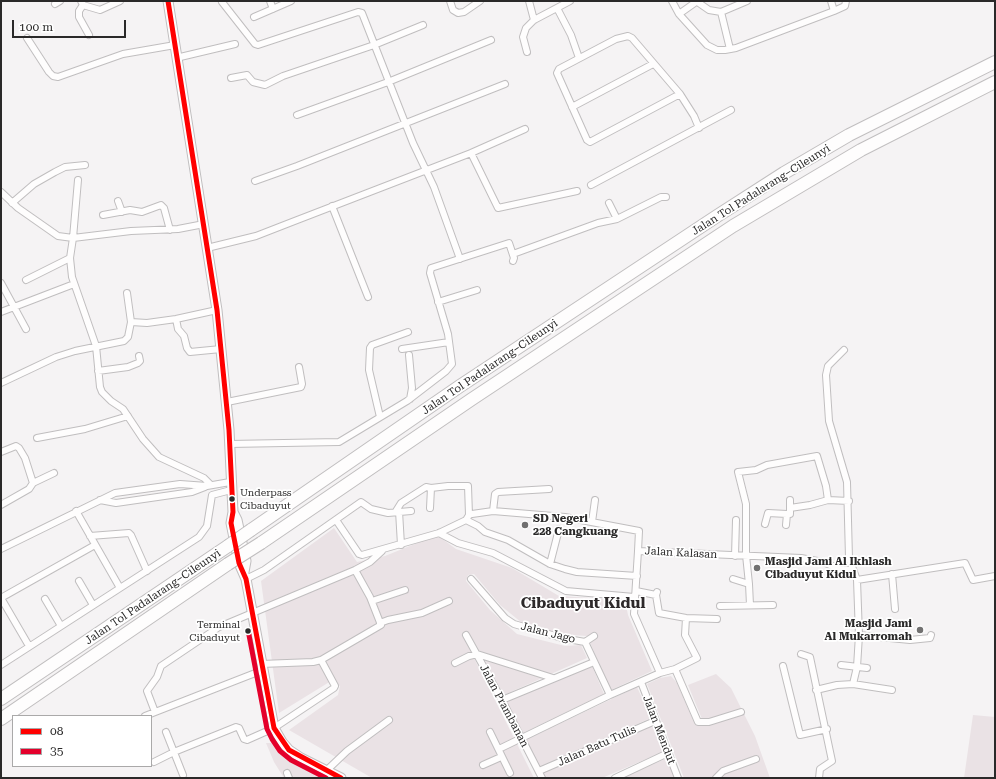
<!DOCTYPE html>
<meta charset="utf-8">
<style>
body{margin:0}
#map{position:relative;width:996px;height:779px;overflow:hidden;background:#f5f3f4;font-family:"Roboto Serif",serif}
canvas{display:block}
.frame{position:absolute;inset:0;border:2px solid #2a2929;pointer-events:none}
.legend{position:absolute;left:12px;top:715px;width:140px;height:52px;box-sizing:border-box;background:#fff;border:1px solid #aaa9a9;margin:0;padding:5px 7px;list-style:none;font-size:12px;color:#2a2929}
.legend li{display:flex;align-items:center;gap:8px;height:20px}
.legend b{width:20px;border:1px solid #aaa9a9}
.scale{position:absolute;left:12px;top:20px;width:114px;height:18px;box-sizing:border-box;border:2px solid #2a2929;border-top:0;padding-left:5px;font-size:12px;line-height:14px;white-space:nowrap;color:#2a2929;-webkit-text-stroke:3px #fff;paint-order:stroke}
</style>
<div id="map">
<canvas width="996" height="779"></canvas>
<div class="frame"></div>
<ul class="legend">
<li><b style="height:5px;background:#f00"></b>08</li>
<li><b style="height:5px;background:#e4002b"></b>35</li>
</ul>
<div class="scale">100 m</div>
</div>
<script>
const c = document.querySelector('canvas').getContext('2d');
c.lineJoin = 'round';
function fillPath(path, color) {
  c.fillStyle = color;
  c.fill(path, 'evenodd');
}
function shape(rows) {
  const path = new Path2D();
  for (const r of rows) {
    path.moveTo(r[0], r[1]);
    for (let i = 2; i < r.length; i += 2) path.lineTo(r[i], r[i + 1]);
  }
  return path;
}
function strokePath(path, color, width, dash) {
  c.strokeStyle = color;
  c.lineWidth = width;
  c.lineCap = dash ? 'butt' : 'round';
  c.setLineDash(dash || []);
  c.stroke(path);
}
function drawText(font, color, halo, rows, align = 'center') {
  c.font = font + ' "Roboto Serif",serif';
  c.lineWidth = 3.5;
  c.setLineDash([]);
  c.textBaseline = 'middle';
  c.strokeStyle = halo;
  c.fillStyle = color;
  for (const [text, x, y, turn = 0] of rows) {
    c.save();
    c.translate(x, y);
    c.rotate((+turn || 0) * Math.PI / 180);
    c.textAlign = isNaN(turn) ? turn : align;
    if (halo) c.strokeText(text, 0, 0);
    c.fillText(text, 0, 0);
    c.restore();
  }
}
fillPath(shape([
 [334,528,357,562,385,556,437,535,456,549,512,568,559,596,625,600,628,615,652,671,611,690,587,636,571,635,527,627,500,605,474,574,468,575,466,581,490,610,517,634,565,646,581,645,587,658,504,695,479,650,473,651,475,660,534,778,372,778,289,730,338,695,340,686,331,681,279,713,261,581],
 [592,666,604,694,521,734,505,702],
 [716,674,731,688,755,736,770,778,684,778,647,684,660,678,671,676,677,683,693,720,699,726,704,724,688,685],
 [637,687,651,718,538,768,525,740],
 [973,715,995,717,995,778,964,778],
 [653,724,665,751,602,778,545,778,542,773,583,749],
 [266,743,274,743,299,765,325,778,284,778,274,762],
 [667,758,676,778,622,778]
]), '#eae2e5');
const street = shape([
 [81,1,83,5,100,10,120,1],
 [270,1,273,9],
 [450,1,453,10,458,13,464,12,480,1],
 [529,1,534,20],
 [672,1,679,14],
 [696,1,709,10,721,12,747,1],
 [831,1,834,11],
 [222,2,255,44,258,45,358,12,362,13,413,143,434,187,460,259],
 [696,2,679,14,707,45,717,50,725,50,736,48,834,11,845,6,846,1],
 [55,4,60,1],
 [83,5,79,11,79,17,89,35],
 [557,8,571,35,579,58],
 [721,12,730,49],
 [254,17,291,1],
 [27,38,49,72,53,76,58,77,123,54,175,45],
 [527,52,523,37,526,28,534,20,570,1],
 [176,58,235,44],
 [231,78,247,75,253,82,265,85,283,76,374,45,423,25],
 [680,94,590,142,587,140,557,73,559,69,616,39,628,36,632,38,680,94,694,116,699,128],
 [572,107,653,64],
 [297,115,388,82,491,40],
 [471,153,498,208,577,191],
 [78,180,73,238,131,231,178,229,204,224],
 [255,181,297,166,505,84],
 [591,185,731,110],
 [1,192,18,208,58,236,73,238,70,258,72,277,96,346,100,387,102,392,111,401,123,409,143,439,159,457,204,478,211,485],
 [118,201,122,212],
 [12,203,34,184,55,172,65,167,85,165],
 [609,203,617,219],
 [332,206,368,297],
 [103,215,130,210,142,212,161,205,164,208,170,230],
 [207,248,256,236,292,222,471,153,525,129],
 [513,254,598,223,617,219,661,197,666,197],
 [26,280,70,258],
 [1,283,26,329],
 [438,302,477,290],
 [1,312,74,284],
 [176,319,178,329,184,336,187,348,190,352,221,349],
 [131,322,147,323,176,319,217,310],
 [402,349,449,342],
 [844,350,828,366,826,375,829,421,847,482,849,558,857,580,859,635,857,667,853,684],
 [409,355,412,388,410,399],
 [98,371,128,367,138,363,140,361,139,356],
 [1,383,56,357,75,351,124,341,128,337,131,322,127,293],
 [227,402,301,387,302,384,299,367],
 [380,417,369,370,370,348,372,345,408,332],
 [37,438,85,429,128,416],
 [229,444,339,442,407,401,446,371,452,364,448,334,430,273,431,268,509,243,514,258,513,261],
 [1,452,16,446,19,448,25,458,33,483],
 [431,488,448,486,468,486,469,515],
 [100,500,116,503,192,492,205,487],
 [1,505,29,489,33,483,54,473],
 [790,508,810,505,828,500,849,501],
 [76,511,120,588],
 [396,511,401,503,426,487,431,488,430,508],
 [399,511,401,545],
 [493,511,495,494,498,492,549,489],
 [336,520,359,554,362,555,439,533,466,520,469,515,472,514,493,511,565,517,639,531,638,551],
 [466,520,478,526,485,532,508,540,550,564,565,569,577,572,637,576],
 [592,522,595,500],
 [765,524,768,513,787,514],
 [786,525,787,514,790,514,790,500],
 [439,533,458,543,493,553,566,591,634,597],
 [90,536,129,533,131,535,147,571],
 [1,549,115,493,180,484,207,486,230,482],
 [735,556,736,520],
 [550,564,559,529],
 [892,574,895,609],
 [246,579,264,570,361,502,371,509,388,513,411,511],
 [471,579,505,618,514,624,562,638,585,642,610,695],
 [733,579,749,584,750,605],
 [857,580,965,563,973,580,995,576],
 [79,581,93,605],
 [749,584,746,555,746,504,738,472,756,470,767,465,817,456,826,486,828,500],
 [636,591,656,595,657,592],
 [656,595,659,613,686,618,717,619],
 [1,598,95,545],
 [1,598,29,646],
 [45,599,61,626],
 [372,601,405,590],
 [720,606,773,605],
 [380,623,388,620,422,613,449,601],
 [466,635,502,700,542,778],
 [859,635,910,640,930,638,931,635],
 [585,642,594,636],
 [801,654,810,657,832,761,820,769,819,778],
 [455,663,469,656,477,654,553,678],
 [261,664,313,662,321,660,381,625,370,597,355,570],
 [1,665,199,537,207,526,212,495,231,490],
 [841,665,867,668],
 [783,666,800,735,827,729],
 [675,669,698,722,709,722,741,712],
 [660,673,634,614,638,551,801,558,823,562,842,570,853,570],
 [641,682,678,778],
 [816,690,837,685,853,684,892,690],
 [502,700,594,662],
 [155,712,147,691,157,677,161,666,219,627,355,570,370,562,382,551],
 [145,716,263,670],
 [166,732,183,775],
 [490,732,510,773],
 [499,749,610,695,660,673,675,669,697,658,685,635,686,618],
 [154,762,174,752,236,727,239,728,244,739,247,740,274,728,334,688,335,686,321,660],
 [483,765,501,757],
 [326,771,347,751,389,720],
 [539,771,655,721],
 [287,773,289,778],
 [615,778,668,753],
 [716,778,723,771,756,759]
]);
const secondary = shape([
 [168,1,217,310,229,430,233,512,231,523,239,563,246,579,274,728,282,742,289,750,301,758,341,778],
 [233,512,237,520,246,561,244,572]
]);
const highway = shape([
 [251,530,460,386,717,216,784,173,849,135,995,62],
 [261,543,472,399,733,226,861,150,995,82],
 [1,699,228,546],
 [1,719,228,564]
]);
strokePath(street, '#c0bebf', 8);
strokePath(secondary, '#c0bebf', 11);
strokePath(highway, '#c0bebf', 14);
strokePath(street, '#fefdfd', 6);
strokePath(secondary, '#fefdfd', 9);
strokePath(highway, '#fefdfd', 12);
const highwayBridge = shape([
 [228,546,251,530],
 [228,564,261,543]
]);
strokePath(highwayBridge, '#c0bebf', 14, []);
strokePath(highwayBridge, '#fefdfd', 12);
strokePath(shape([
 [168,1,217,310,229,430,233,512,231,523,239,563,246,579,274,728,289,750,341,778]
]), '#f00', 5);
strokePath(shape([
 [248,630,267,729,272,739,280,751,291,760,326,778]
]), '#e4002b', 5);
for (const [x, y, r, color] of [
 [232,499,3.5,"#2a2929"],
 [525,525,4,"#717070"],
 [757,568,4,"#717070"],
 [920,630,4,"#717070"],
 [248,631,3.5,"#2a2929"]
]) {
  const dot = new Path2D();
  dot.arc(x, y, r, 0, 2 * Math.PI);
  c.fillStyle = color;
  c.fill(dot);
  strokePath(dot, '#fff', 1.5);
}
drawText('10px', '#2a2929', '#fff', [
 ["Underpass",240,493],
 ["Cibaduyut",240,506],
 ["Terminal",240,625,"right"],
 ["Cibaduyut",240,638,"right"]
], 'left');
drawText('11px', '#2a2929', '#fff', [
 ["Jalan Tol Padalarang–Cileunyi",761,190,-32],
 ["Jalan Tol Padalarang–Cileunyi",490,367,-34],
 ["Jalan Kalasan",681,553,3],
 ["Jalan Tol Padalarang–Cileunyi",153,597,-34],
 ["Jalan Jago",548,633,14],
 ["Jalan Prambanan",504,706,62],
 ["Jalan Mendut",659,730,69],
 ["Jalan Batu Tulis",597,746,-24]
]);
drawText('bold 11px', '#2a2929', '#fff', [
 ["SD Negeri",533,519],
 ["228 Cangkuang",533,532],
 ["Masjid Jami Al Ikhlash",765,562],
 ["Cibaduyut Kidul",765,575],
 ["Masjid Jami",912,624,"right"],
 ["Al Mukarromah",912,637,"right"]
], 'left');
drawText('bold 15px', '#2d292a', '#fff', [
 ["Cibaduyut Kidul",583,604]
]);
</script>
